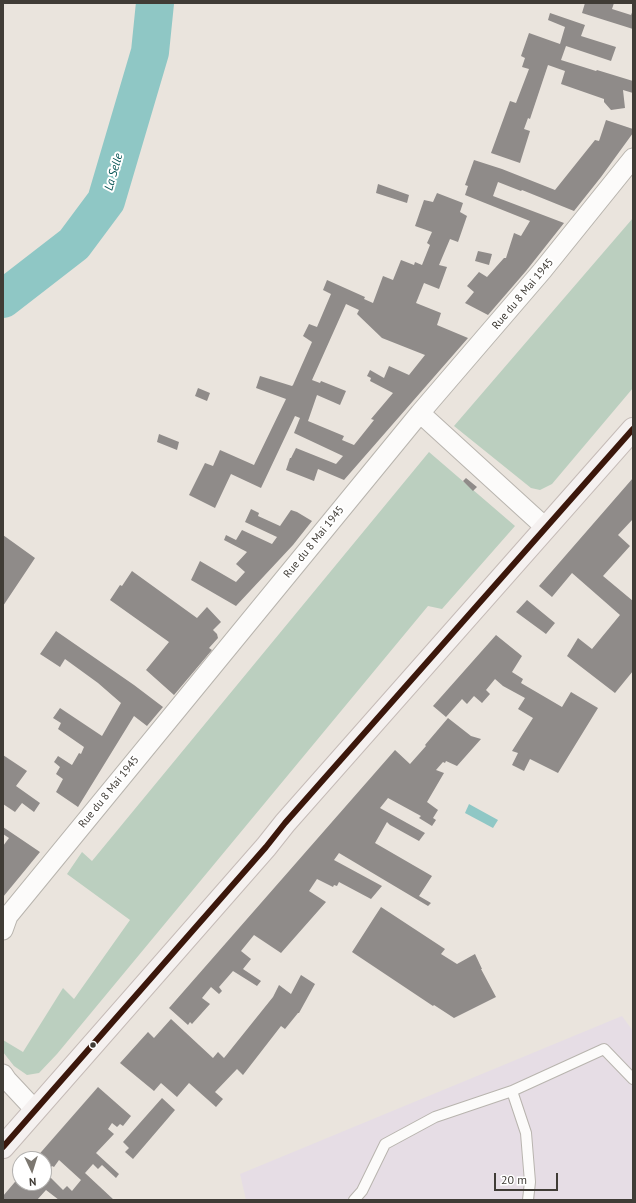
<!DOCTYPE html>
<style>
body{margin:0}
#map{position:relative;width:636px;height:1203px;overflow:hidden;background:#eae4dd;font-family:"PT Sans",sans-serif}
canvas{display:block}
.frame{position:absolute;inset:0;border:4px solid #403c36;pointer-events:none}
.north{position:absolute;left:12px;top:1151px;width:40px;height:40px;box-sizing:border-box;background:#fff;border:1px solid #b3b1af;border-radius:50%;rotate:176deg;font-size:11px;font-weight:700;line-height:16px;text-align:center;color:#403c36}
.north::after{content:'';display:block;margin:auto;width:14px;height:18px;background:#7c7770;clip-path:polygon(50% 0,100% 100%,50% 72%,0 100%)}
.scale{position:absolute;left:494px;top:1173px;width:64px;height:18px;box-sizing:border-box;border:2px solid #403c36;border-top:0;padding-left:5px;font-size:12px;line-height:14px;white-space:nowrap;color:#403c36;-webkit-text-stroke:3px #fff;paint-order:stroke}
</style>
<div id="map">
<canvas width="636" height="1203"></canvas>
<div class="frame"></div>
<div class="north">N</div>
<div class="scale">20 m</div>
</div>
<script>
const c = document.querySelector('canvas').getContext('2d');
c.lineJoin = 'round';
function fillPath(path, color) {
  c.fillStyle = color;
  c.fill(path, 'evenodd');
}
function shape(rows) {
  const path = new Path2D();
  for (const r of rows) {
    path.moveTo(r[0], r[1]);
    for (let i = 2; i < r.length; i += 2) path.lineTo(r[i], r[i + 1]);
  }
  return path;
}
function strokePath(path, color, width, dash) {
  c.strokeStyle = color;
  c.lineWidth = width;
  c.lineCap = dash ? 'butt' : 'round';
  c.setLineDash(dash || []);
  c.stroke(path);
}
function drawText(font, color, halo, rows, align = 'center') {
  c.font = font + ' "PT Sans",sans-serif';
  c.lineWidth = 4;
  c.setLineDash([]);
  c.textBaseline = 'middle';
  c.strokeStyle = halo;
  c.fillStyle = color;
  for (const [text, x, y, turn = 0] of rows) {
    c.save();
    c.translate(x, y);
    c.rotate((+turn || 0) * Math.PI / 180);
    c.textAlign = isNaN(turn) ? turn : align;
    if (halo) c.strokeText(text, 0, 0);
    c.fillText(text, 0, 0);
    c.restore();
  }
}
fillPath(shape([
 [622,1016,633,1031,633,1200,246,1200,240,1174]
]), '#e6dde5');
fillPath(shape([
 [633,218,633,388,552,484,540,490,531,488,454,426],
 [429,452,515,526,442,609,428,606,57,1054,39,1073,27,1075,14,1066,3,1052,3,1040,23,1052,63,988,74,999,130,920,67,874,82,852,92,861]
]), '#bbcfbf');
fillPath(shape([
 [469,804,498,820,493,828,465,813]
]), '#8fc7c5');
strokePath(shape([
 [3,299,74,244,106,201,150,52,155,3]
]), '#8fc7c5', 38);
fillPath(shape([
 [585,3,614,3,612,9,631,15,633,10,633,29,582,13],
 [550,13,585,25,581,36,616,47,611,61,566,46,561,60,596,71,597,70,633,81,633,93,623,90,625,108,611,110,604,102,604,99,561,84,565,71,548,65,530,119,528,118,524,129,530,131,520,163,491,153,510,101,516,103,529,69,522,67,525,58,521,56,529,33,560,44,565,27,548,20],
 [606,120,633,129,633,133,601,177,574,211,522,190,521,191,498,182,493,196,564,223,526,271,488,315,465,303,474,292,467,286,479,272,487,277,504,258,506,258,514,233,521,236,530,221,465,195,468,186,465,185,474,160,502,169,555,190,595,140,599,141],
 [378,184,409,195,407,203,376,193],
 [437,193,463,203,460,212,467,216,458,242,450,239,439,265,447,267,439,289,424,283,416,303,441,313,437,325,468,338,344,480,318,469,314,481,286,470,290,458,291,458,296,448,336,464,343,456,294,433,300,418,295,416,261,488,231,474,215,508,189,495,205,463,213,466,220,450,254,465,286,399,256,388,260,376,292,386,293,385,312,342,303,336,309,324,317,327,331,294,323,290,327,280,365,297,364,299,373,303,383,276,393,280,401,260,414,265,415,262,422,265,430,245,427,243,432,232,415,226,424,200,433,202],
 [346,304,359,310,357,314,382,338,425,355,409,375,389,366,384,378,370,370,367,376,371,378,370,381,393,393,371,419,374,420,354,445,342,440,344,436,308,421,317,395,340,405,346,391,321,381,320,383,312,380],
 [478,251,492,254,489,265,475,261],
 [198,388,210,393,207,401,195,396],
 [159,434,179,442,177,450,157,442],
 [466,478,477,487,473,491,463,481],
 [633,478,633,519,618,535,630,546,603,576,633,601,633,671,615,693,567,656,578,638,592,649,620,615,572,573,552,597,539,586],
 [251,509,259,513,258,516,280,526,291,510,297,512,312,521,293,545,236,606,191,580,200,561,236,582,245,572,236,564,247,552,224,540,226,535,236,540,242,530,272,544,277,537,245,522],
 [3,535,35,558,3,606],
 [132,571,197,618,207,607,221,622,213,630,217,634,218,638,209,648,212,650,174,695,146,670,169,642,110,600,120,585,122,586],
 [527,600,555,623,546,634,516,612],
 [56,631,134,685,163,707,147,726,134,716,78,807,56,792,63,779,56,774,60,767,54,762,58,756,72,765,79,753,81,754,84,747,58,729,61,723,53,718,60,708,102,736,121,703,98,683,65,659,60,667,40,654],
 [496,635,522,656,512,672,523,679,521,683,562,707,571,692,598,708,558,773,530,759,524,771,512,765,518,753,512,751,533,718,518,709,525,698,503,686,495,679,486,690,490,694,482,703,474,696,467,704,462,699,446,717,433,706],
 [448,718,471,736,481,739,457,766,446,761,445,763,443,762,436,770,444,773,427,802,438,810,433,818,436,820,432,826,419,818,421,816,388,798,380,808,425,833,419,841,390,825,387,822,375,843,432,876,419,896,431,903,428,906,339,853,334,860,382,886,371,899,339,882,337,886,334,885,333,887,317,879,309,891,326,902,281,953,254,935,241,951,251,959,243,969,261,981,257,986,233,971,219,987,222,991,219,994,211,987,202,998,210,1004,192,1024,190,1022,188,1025,169,1008,395,750,410,764,426,746,425,745],
 [3,755,27,771,16,786,40,803,34,812,22,803,15,812,3,804],
 [3,827,40,852,3,897,3,846,9,838,3,834],
 [381,907,445,949,441,954,457,964,475,954,482,969,481,969,496,997,454,1018,434,1005,433,1006,352,952],
 [301,975,315,984,299,1013,298,1013,285,1029,281,1026,243,1075,237,1069,215,1092,223,1099,216,1107,189,1083,177,1097,161,1083,154,1091,120,1063,148,1032,154,1038,171,1019,213,1058,218,1052,224,1058,273,997,279,985,291,994],
 [98,1087,131,1116,123,1126,120,1124,117,1127,112,1123,108,1129,114,1134,96,1153,119,1174,116,1178,102,1165,98,1169,93,1164,85,1173,114,1200,59,1200,46,1190,37,1200,3,1200,3,1196,20,1176,20,1183,44,1183,44,1159,35,1159],
 [59,1160,81,1180,72,1191,67,1186,63,1190,46,1173,52,1166,54,1167],
 [162,1098,175,1110,133,1159,125,1152,129,1148,123,1142]
]), '#8f8b89');
const service = shape([
 [354,1200,362,1191,385,1144,435,1117,512,1091],
 [528,1200,530,1182,526,1133,512,1091,604,1049,633,1079]
]);
const minor = shape([
 [420,413,546,528],
 [3,930,8,916,420,413,542,271,633,158],
 [3,1074,7,1080,36,1111]
]);
const primary = shape([
 [3,1147,266,847,285,823,633,429]
]);
strokePath(service, '#b8b4ae', 12);
strokePath(minor, '#b8b4ae', 21);
strokePath(primary, '#c5bbb7', 24);
strokePath(service, '#fcfbfa', 10);
strokePath(minor, '#fcfbfa', 19);
strokePath(primary, '#f5f1f0', 22);
strokePath(shape([
 [3,1147,266,847,285,823,633,429]
]), '#3b170b', 6);
for (const [x, y, r, color] of [
 [93,1045,3.5,"#403c36"]
]) {
  const dot = new Path2D();
  dot.arc(x, y, r, 0, 2 * Math.PI);
  c.fillStyle = color;
  c.fill(dot);
  strokePath(dot, '#fff', 1.5);
}
drawText('11px', '#403c36', '#fff', [
 ["Rue du 8 Mai 1945",523,294,-50],
 ["Rue du 8 Mai 1945",314,542,-51],
 ["Rue du 8 Mai 1945",109,792,-51]
]);
drawText('italic 12px', '#085455', '#fff', [
 ["La Selle",114,172,-74]
]);
</script>
